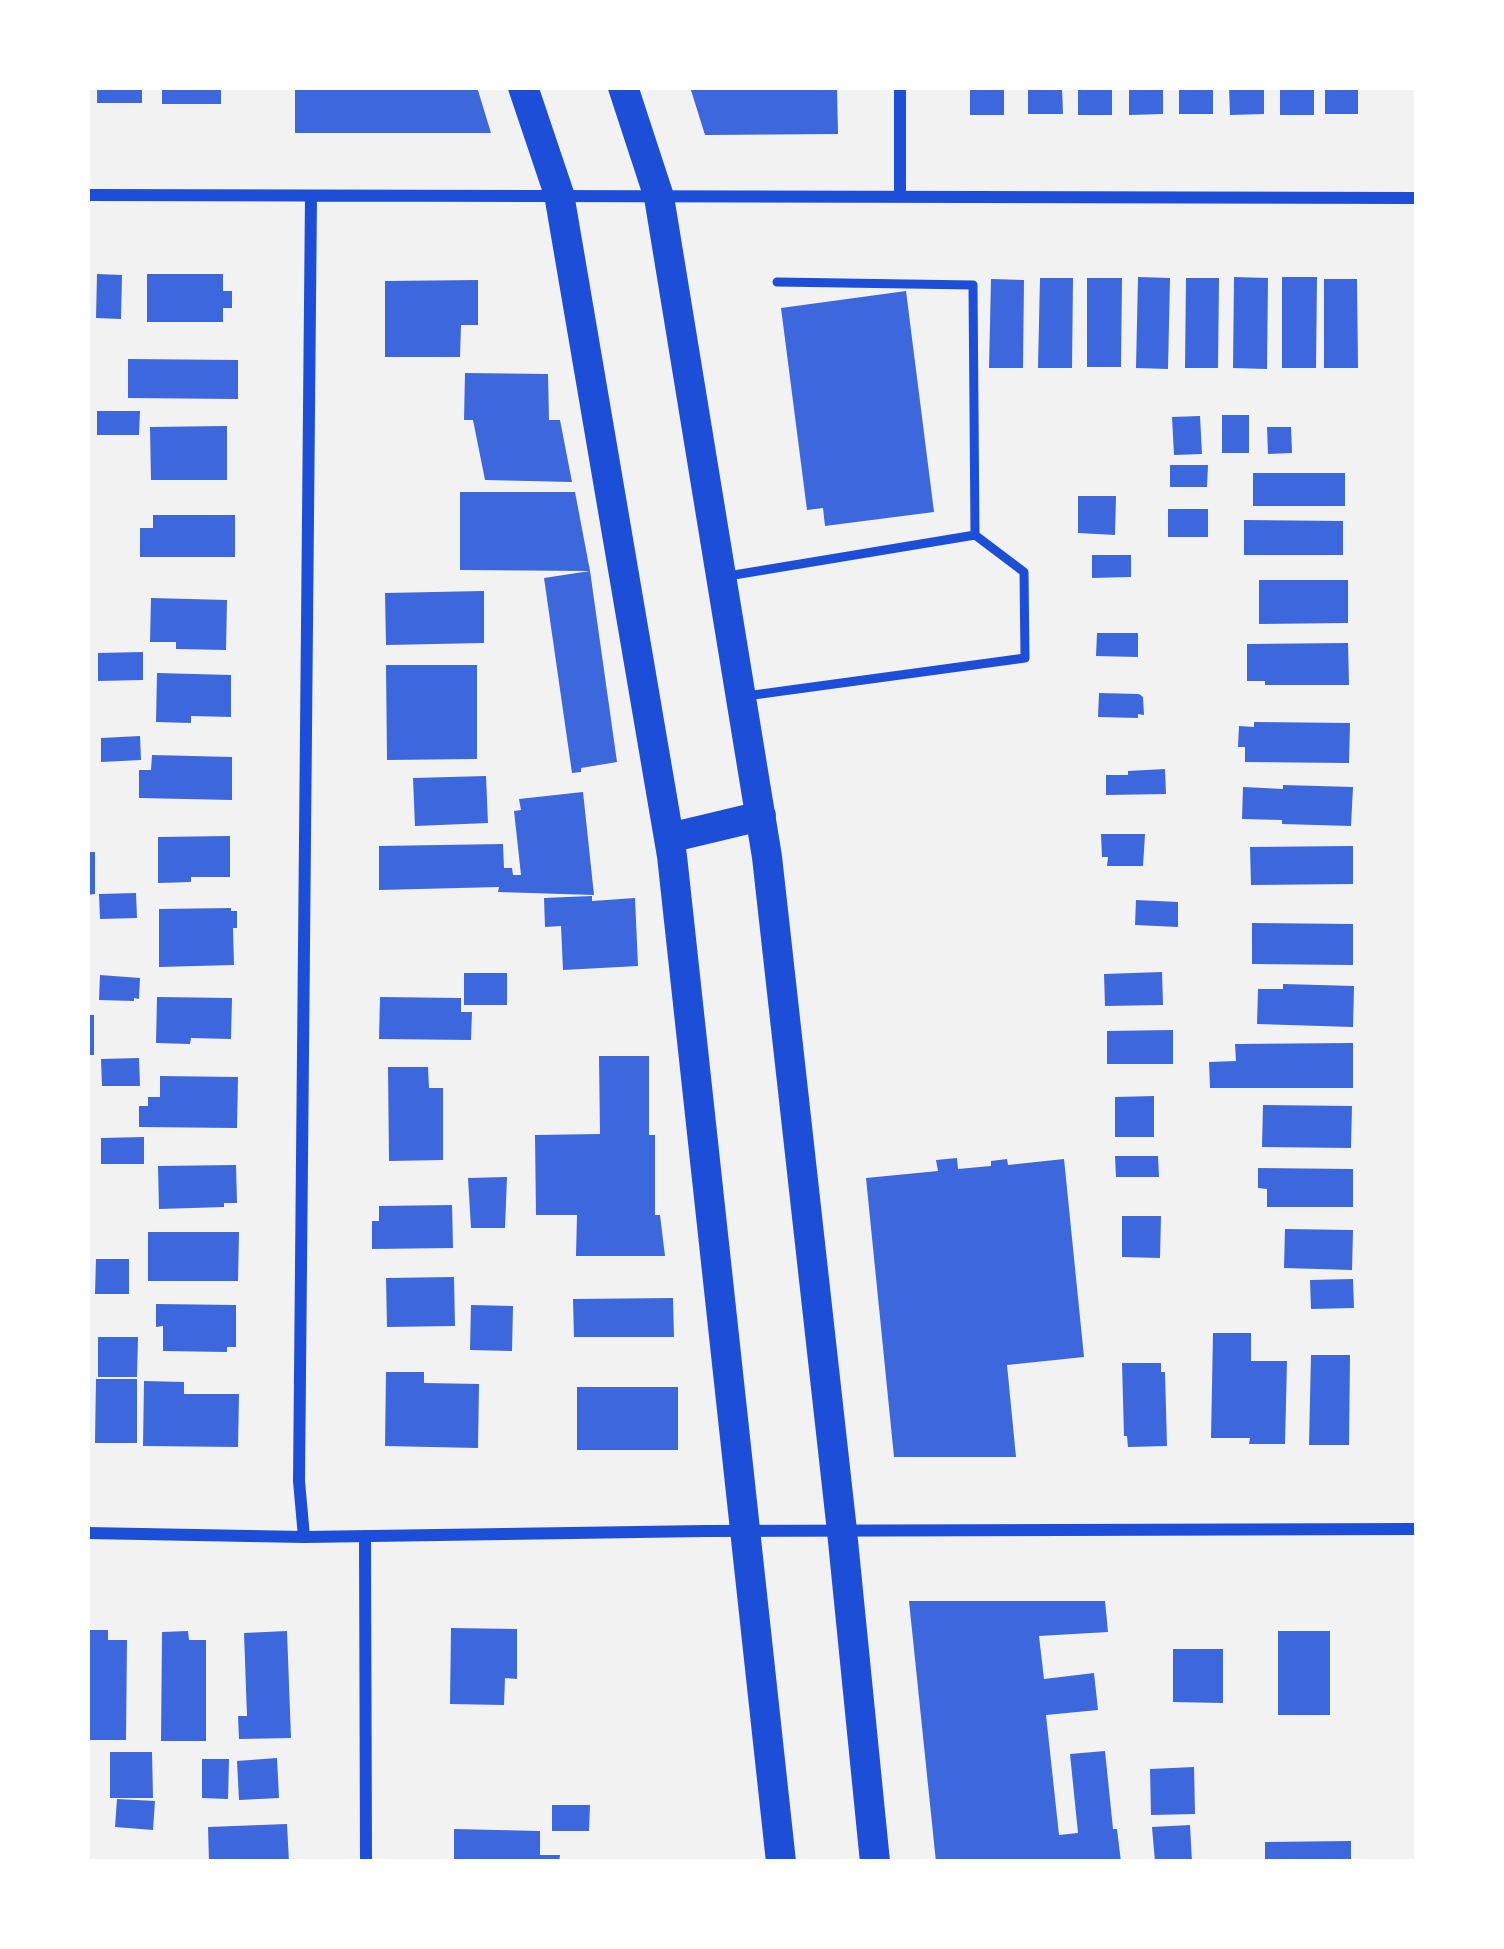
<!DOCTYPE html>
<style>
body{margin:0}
#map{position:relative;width:1504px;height:1949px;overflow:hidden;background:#f2f2f2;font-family:"Sofia Sans Condensed",sans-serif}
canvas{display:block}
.frame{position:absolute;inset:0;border:90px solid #fff;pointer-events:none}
</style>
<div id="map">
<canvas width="1504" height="1949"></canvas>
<div class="frame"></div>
</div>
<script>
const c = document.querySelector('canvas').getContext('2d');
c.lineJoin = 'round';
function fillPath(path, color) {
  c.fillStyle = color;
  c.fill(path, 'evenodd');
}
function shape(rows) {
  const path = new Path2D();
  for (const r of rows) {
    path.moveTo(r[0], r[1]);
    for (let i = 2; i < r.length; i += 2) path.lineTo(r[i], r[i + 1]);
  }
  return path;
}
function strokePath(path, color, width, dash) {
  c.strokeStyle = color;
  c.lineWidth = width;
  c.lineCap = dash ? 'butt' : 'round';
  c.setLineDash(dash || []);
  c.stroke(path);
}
fillPath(shape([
 [97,87,142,87,142,103,97,103],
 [162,87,221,87,221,104,162,104],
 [295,87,477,87,491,133,295,133],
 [690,87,837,87,838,134,705,135],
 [970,87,1004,87,1004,115,970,115],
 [1028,87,1062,87,1063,114,1028,114],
 [1078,87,1112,87,1112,115,1078,115],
 [1129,87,1163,87,1163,114,1129,115],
 [1179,87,1213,87,1213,114,1179,114],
 [1229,87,1264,87,1264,114,1230,115],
 [1280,87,1314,87,1314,115,1280,115],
 [1325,87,1358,87,1358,114,1325,114],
 [97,274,122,275,121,319,96,318],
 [147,274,223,274,223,291,232,291,232,308,223,308,223,322,147,322],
 [1138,277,1170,278,1168,369,1136,368],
 [1234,277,1268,278,1267,369,1233,368],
 [1282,277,1317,277,1316,368,1282,368],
 [1040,278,1073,278,1072,368,1038,368],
 [1087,278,1122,278,1121,367,1087,367],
 [1186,278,1219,278,1218,368,1185,368],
 [991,279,1024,280,1023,368,989,368],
 [1324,279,1357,279,1358,368,1324,368],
 [478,280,478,325,461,325,460,357,385,357,385,281],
 [906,291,934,512,825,526,823,508,807,510,781,308],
 [128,359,238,360,238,399,128,398],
 [465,373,548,374,549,420,560,420,572,482,485,480,473,420,464,420],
 [97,411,140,411,139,435,97,435],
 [1222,415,1249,415,1249,453,1222,453],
 [1200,416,1202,454,1174,455,1172,417],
 [227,426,227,480,151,480,150,427],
 [1267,427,1291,427,1292,453,1268,454],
 [1170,465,1208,465,1207,487,1170,487],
 [1253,473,1345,473,1345,506,1253,506],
 [460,492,575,492,590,571,460,570],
 [1078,496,1116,496,1115,535,1078,533],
 [1168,509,1208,509,1208,537,1168,537],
 [153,515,235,515,235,557,140,557,140,528,153,528],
 [1244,520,1343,521,1343,555,1244,555],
 [1092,555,1131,555,1131,577,1092,578],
 [590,571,617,762,581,768,581,772,572,773,544,578],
 [1259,580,1348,580,1348,623,1259,624],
 [484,591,484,643,386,645,385,593],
 [151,598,227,600,226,650,176,649,176,642,150,642],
 [1097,633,1138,633,1138,657,1096,656],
 [1348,643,1349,685,1265,685,1265,681,1247,681,1247,644],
 [143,652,143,680,98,681,98,653],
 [386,665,477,665,477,759,387,760],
 [157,673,231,675,231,717,191,716,191,723,156,722],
 [1099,693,1139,694,1143,697,1144,715,1138,714,1138,718,1098,717],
 [1254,722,1350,723,1349,763,1245,762,1245,747,1238,747,1239,726,1254,727],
 [140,736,141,760,101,762,101,738],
 [152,755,232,757,232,800,139,798,139,770,151,770],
 [1165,769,1166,794,1106,795,1106,775,1128,775,1128,771],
 [486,776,488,823,415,826,413,778],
 [1283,785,1353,787,1351,826,1282,824,1282,820,1242,819,1243,787,1283,789],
 [583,792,594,895,498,892,499,887,379,890,379,846,503,844,504,868,512,868,513,875,521,875,514,811,521,810,519,799],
 [1101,834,1145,834,1143,866,1107,866,1108,857,1102,857],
 [230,836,230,877,191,877,191,882,158,883,158,837],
 [1353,846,1353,884,1251,885,1250,847],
 [87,852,95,852,95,894,87,895],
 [136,893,137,918,100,919,99,894],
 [592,896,592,901,635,898,638,966,563,970,561,926,545,927,544,898],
 [1136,900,1178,902,1178,927,1135,925],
 [231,908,231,911,237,911,237,928,233,928,234,965,159,967,159,909],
 [1252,923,1353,924,1353,965,1252,964],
 [1162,972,1163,1005,1105,1006,1104,974],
 [464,973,507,973,507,1005,464,1005],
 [100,975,140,978,139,999,134,998,134,1001,99,1000],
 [1283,984,1354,986,1353,1027,1257,1024,1258,989,1283,989],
 [157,997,232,998,231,1039,191,1038,190,1044,156,1043],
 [380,997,461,998,461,1012,472,1012,471,1040,379,1039],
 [87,1015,94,1015,94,1055,87,1055],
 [1173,1030,1173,1064,1107,1064,1107,1031],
 [1353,1043,1353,1088,1210,1088,1209,1062,1236,1061,1235,1044],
 [599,1056,649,1056,649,1135,655,1135,655,1215,660,1215,665,1256,576,1256,577,1215,536,1215,535,1135,600,1134],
 [139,1058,140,1086,102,1086,101,1059],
 [388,1067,428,1067,429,1088,443,1088,443,1160,389,1161],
 [160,1076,238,1077,237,1128,139,1127,139,1106,148,1106,148,1097,160,1097],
 [1154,1096,1154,1137,1115,1137,1115,1097],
 [1263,1105,1352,1106,1351,1148,1262,1147],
 [144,1137,144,1164,101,1164,101,1138],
 [1115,1156,1158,1156,1159,1177,1116,1177],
 [957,1158,958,1169,991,1166,991,1161,1007,1159,1008,1165,1064,1159,1084,1357,1007,1365,1016,1457,894,1457,866,1178,938,1171,936,1160],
 [236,1165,237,1203,224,1203,224,1207,159,1209,158,1166],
 [1258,1168,1353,1169,1353,1207,1267,1207,1267,1189,1258,1188],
 [507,1177,505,1228,471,1228,468,1178],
 [452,1205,453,1248,372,1249,372,1221,379,1221,379,1206],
 [1122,1216,1161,1216,1160,1258,1122,1257],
 [1285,1229,1353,1230,1352,1270,1284,1268],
 [148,1232,239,1232,238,1281,148,1281],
 [96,1259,129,1259,129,1294,95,1294],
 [454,1277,455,1326,387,1327,386,1278],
 [1353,1279,1354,1308,1311,1309,1310,1280],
 [673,1298,674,1337,574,1337,573,1299],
 [156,1304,236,1305,236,1347,227,1347,227,1352,163,1351,163,1326,156,1327],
 [471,1305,513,1306,512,1351,470,1350],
 [1213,1333,1251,1333,1251,1361,1287,1361,1285,1444,1249,1444,1250,1438,1211,1438],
 [98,1337,138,1337,137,1377,98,1377],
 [1311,1355,1350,1355,1349,1445,1309,1445],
 [1122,1363,1161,1363,1161,1372,1165,1372,1167,1446,1128,1447,1127,1436,1124,1436],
 [386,1372,424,1372,424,1383,479,1384,478,1448,385,1446],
 [96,1379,137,1379,137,1443,95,1443],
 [144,1381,184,1382,184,1394,239,1394,238,1447,143,1446],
 [577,1387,678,1387,678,1450,577,1450],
 [909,1601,1105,1601,1108,1632,1039,1636,1044,1679,1094,1673,1098,1710,1046,1715,1059,1835,1078,1833,1070,1754,1105,1751,1113,1829,1117,1829,1121,1862,936,1862],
 [451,1628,517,1629,517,1679,505,1678,504,1705,450,1704],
 [87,1630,108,1630,108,1640,127,1640,126,1740,87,1740],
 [188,1631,189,1640,206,1640,206,1741,161,1741,162,1632],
 [287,1631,291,1738,239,1739,238,1716,247,1716,244,1633],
 [1278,1631,1330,1631,1330,1715,1278,1715],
 [1173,1649,1223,1649,1223,1703,1173,1702],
 [110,1752,152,1752,153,1798,110,1798],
 [277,1758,279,1798,239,1800,237,1761],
 [202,1759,229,1759,228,1799,202,1798],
 [1194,1767,1195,1814,1151,1815,1150,1769],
 [117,1799,155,1801,153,1830,115,1827],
 [552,1805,590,1805,589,1831,552,1831],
 [287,1824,289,1862,209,1862,208,1827],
 [1190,1825,1192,1862,1155,1862,1152,1827],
 [454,1829,540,1831,540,1855,560,1855,559,1862,454,1862],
 [1351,1841,1351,1862,1265,1862,1265,1842]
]), '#3d67dc');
strokePath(shape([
 [777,282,973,285,975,535],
 [728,576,975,535,1024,572,1025,658,746,696]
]), '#1d4ed8', 9);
strokePath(shape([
 [87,195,1417,198],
 [900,195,900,87],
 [87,1533,304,1537,705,1531,1417,1529],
 [365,1536,366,1862],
 [304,1537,299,1481,311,196]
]), '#1d4ed8', 12);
strokePath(shape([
 [523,87,559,194,672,856,781,1862],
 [623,87,659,197,767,857,842,1531,875,1862],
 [669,838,761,816]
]), '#1d4ed8', 30);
</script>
